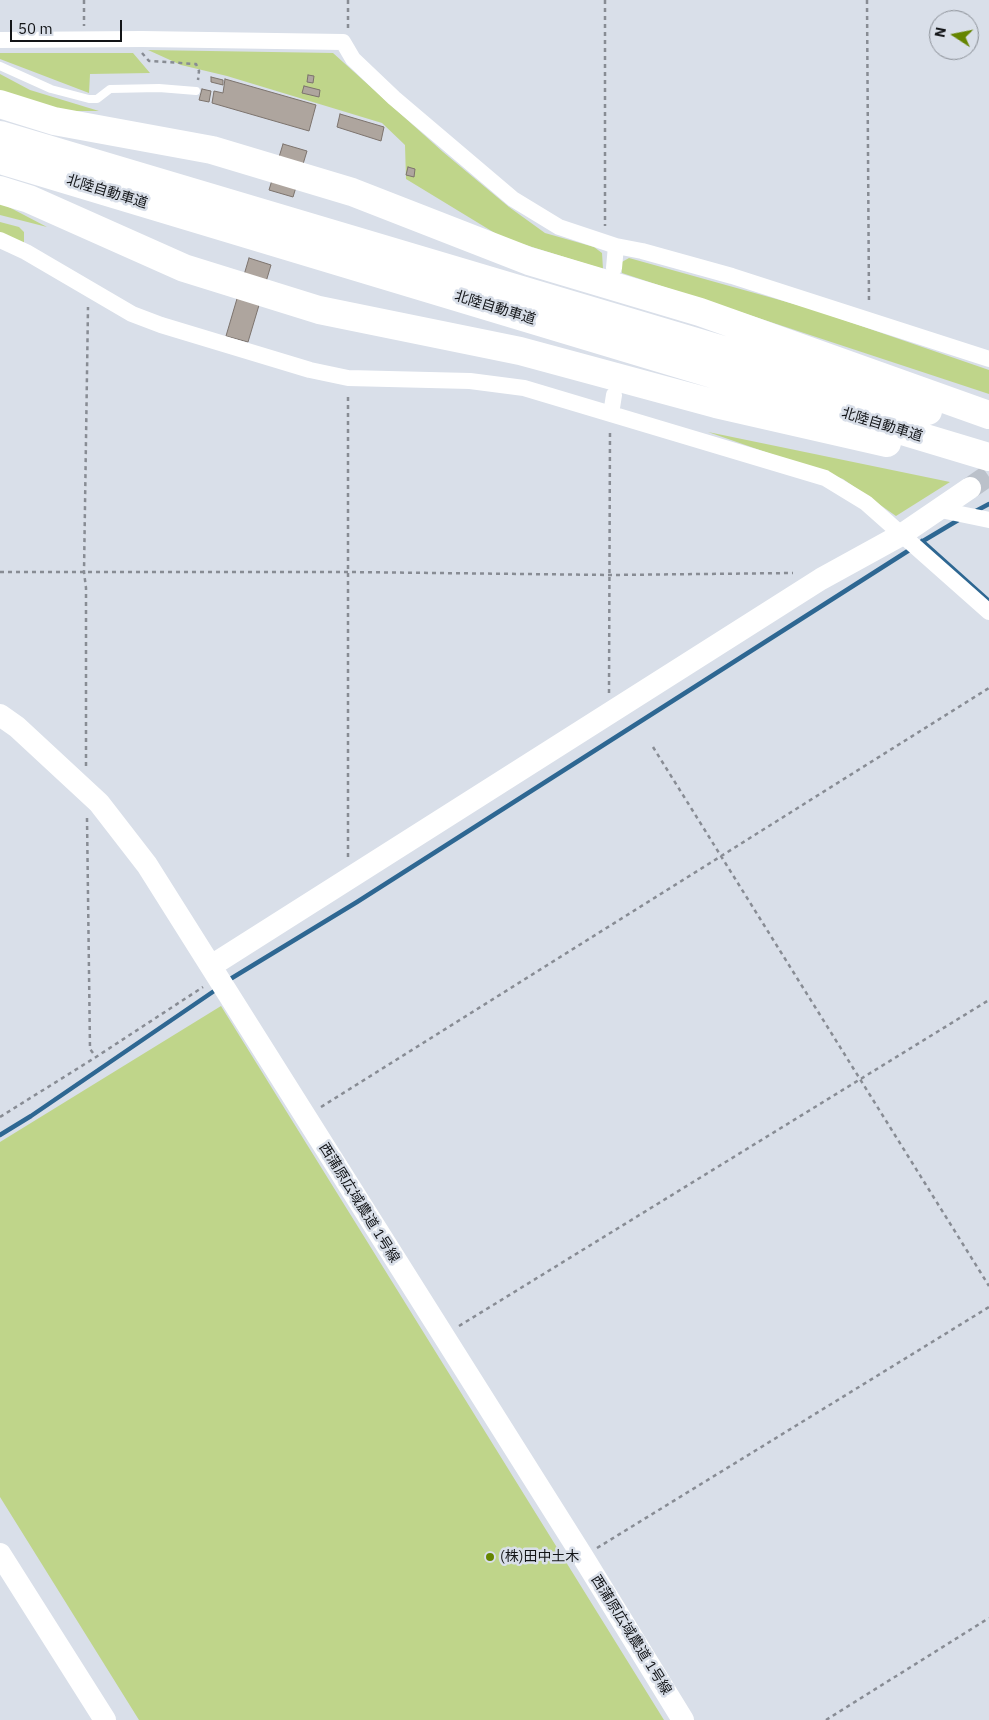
<!DOCTYPE html>
<meta charset="utf-8">
<style>
body{margin:0}
#map{position:relative;width:989px;height:1720px;overflow:hidden;background:#d9dfe9;font-family:"IBM Plex Sans",sans-serif}
canvas{display:block}
.north{position:absolute;left:929px;top:10px;width:50px;height:50px;box-sizing:border-box;background:#d9dfe9;border:1px solid #898e95;border-radius:50%;rotate:281deg;font-size:14px;font-weight:700;line-height:20px;text-align:center;color:#121417}
.north::after{content:'';display:block;margin:auto;width:18px;height:22px;background:#658500;clip-path:polygon(50% 0,100% 100%,50% 72%,0 100%)}
.scale{position:absolute;left:10px;top:20px;width:112px;height:22px;box-sizing:border-box;border:2px solid #121417;border-top:0;padding-left:6px;font-size:15px;line-height:18px;white-space:nowrap;color:#121417;-webkit-text-stroke:4px #d9dfe9;paint-order:stroke}
</style>
<div id="map">
<canvas width="989" height="1720"></canvas>
<div class="north">N</div>
<div class="scale">50 m</div>
</div>
<script>
const c = document.querySelector('canvas').getContext('2d');
c.lineJoin = 'round';
function fillPath(path, color) {
  c.fillStyle = color;
  c.fill(path, 'evenodd');
}
function shape(rows) {
  const path = new Path2D();
  for (const r of rows) {
    path.moveTo(r[0], r[1]);
    for (let i = 2; i < r.length; i += 2) path.lineTo(r[i], r[i + 1]);
  }
  return path;
}
function strokePath(path, color, width, dash) {
  c.strokeStyle = color;
  c.lineWidth = width;
  c.lineCap = dash ? 'butt' : 'round';
  c.setLineDash(dash || []);
  c.stroke(path);
}
function drawText(font, color, halo, rows, align = 'center') {
  c.font = font + ' "IBM Plex Sans","Noto Sans JP",sans-serif';
  c.lineWidth = 5;
  c.setLineDash([]);
  c.textBaseline = 'middle';
  c.strokeStyle = halo;
  c.fillStyle = color;
  for (const [text, x, y, turn = 0] of rows) {
    c.save();
    c.translate(x, y);
    c.rotate((+turn || 0) * Math.PI / 180);
    c.textAlign = isNaN(turn) ? turn : align;
    if (halo) c.strokeText(text, 0, 0);
    c.fillText(text, 0, 0);
    c.restore();
  }
}
fillPath(shape([
 [148,50,333,53,443,152,509,207,545,233,594,247,602,253,603,269,503,238,406,179,405,145,382,123,227,76,181,65],
 [0,53,133,53,150,73,90,74,89,93,0,59],
 [0,74,30,90,99,111,66,111,0,93],
 [0,203,3,204,47,227,0,215],
 [0,222,19,227,24,232,24,243,0,234],
 [629,258,812,309,989,370,989,394,622,273,620,263],
 [708,432,950,482,896,516,843,479],
 [221,1006,664,1720,139,1720,0,1497,0,1142]
]), '#bfd58a');
strokePath(shape([
 [974,512,989,504],
 [922,541,989,601],
 [918,544,960,519],
 [227,981,357,902,911,549],
 [0,1135,31,1116,217,989]
]), '#2e6792', 4.5);
const building = shape([
 [308,75,314,76,313,83,307,82,308,75],
 [211,77,223,80,223,85,211,82,211,77],
 [225,79,316,105,309,131,212,103,214,91,223,93,225,79],
 [304,86,320,90,319,97,302,93,304,86],
 [202,89,211,91,209,102,199,100,202,89],
 [340,114,384,127,381,141,337,127,340,114],
 [283,144,307,151,293,197,269,190,283,144],
 [408,167,415,169,414,177,406,175,408,167],
 [249,258,271,265,248,342,226,336,249,258]
]);
fillPath(building, '#aea59e');
strokePath(building, '#7c736d', 1);
strokePath(shape([
 [970,488,989,475]
]), '#bbc1ca', 22, [22, 11]);
strokePath(shape([
 [84,0,84,26],
 [605,0,605,226],
 [867,0,869,303],
 [348,28,348,0],
 [142,53,149,61,196,64,199,71,198,80],
 [0,572,348,572,611,575,793,573],
 [609,693,610,429],
 [653,747,989,1286],
 [86,766,86,588,84,572,88,307],
 [87,818,90,1049,96,1057],
 [348,857,348,393],
 [321,1107,989,688],
 [0,1117,96,1057,203,987],
 [459,1326,989,1000],
 [597,1548,989,1307],
 [826,1720,989,1618]
]), '#888c94', 2.5, [4, 4]);
strokePath(shape([
 [0,66,51,89,89,99,97,99,110,89,159,88,196,91]
]), '#fff', 8);
strokePath(shape([
 [0,40,142,39,343,42,353,59,394,98,513,199,559,227,616,246,642,251,732,276,989,359],
 [0,240,26,252,132,314,161,325,310,370,348,378,470,381,524,388,825,478,866,503,989,612],
 [614,268,616,246],
 [611,414,614,395],
 [936,509,989,520]
]), '#fff', 16);
strokePath(shape([
 [0,715,17,727,99,803,147,865,583,1557,683,1720],
 [211,966,821,579,901,535,970,488],
 [0,1554,105,1720]
]), '#fff', 22);
strokePath(shape([
 [0,104,54,121,212,150,352,192,529,261,700,312,989,415],
 [0,135,928,411],
 [0,160,989,457],
 [0,190,29,199,184,268,319,310,520,351,716,404,887,443]
]), '#fff', 28);
for (const [x, y, r, color] of [
 [490,1557,5,"#658500"]
]) {
  const dot = new Path2D();
  dot.arc(x, y, r, 0, 2 * Math.PI);
  c.fillStyle = color;
  c.fill(dot);
  strokePath(dot, '#d9dfe9', 2);
}
drawText('14px', '#121417', '#d9dfe9', [
 ["北陸自動車道",107,192,17],
 ["北陸自動車道",495,308,17],
 ["北陸自動車道",882,425,17],
 ["西蒲原広域農道 1号線",359,1203,58],
 ["西蒲原広域農道 1号線",631,1635,58]
]);
drawText('14px', '#121417', '#d9dfe9', [
 ["(株)田中土木",500,1557]
], 'left');
</script>
